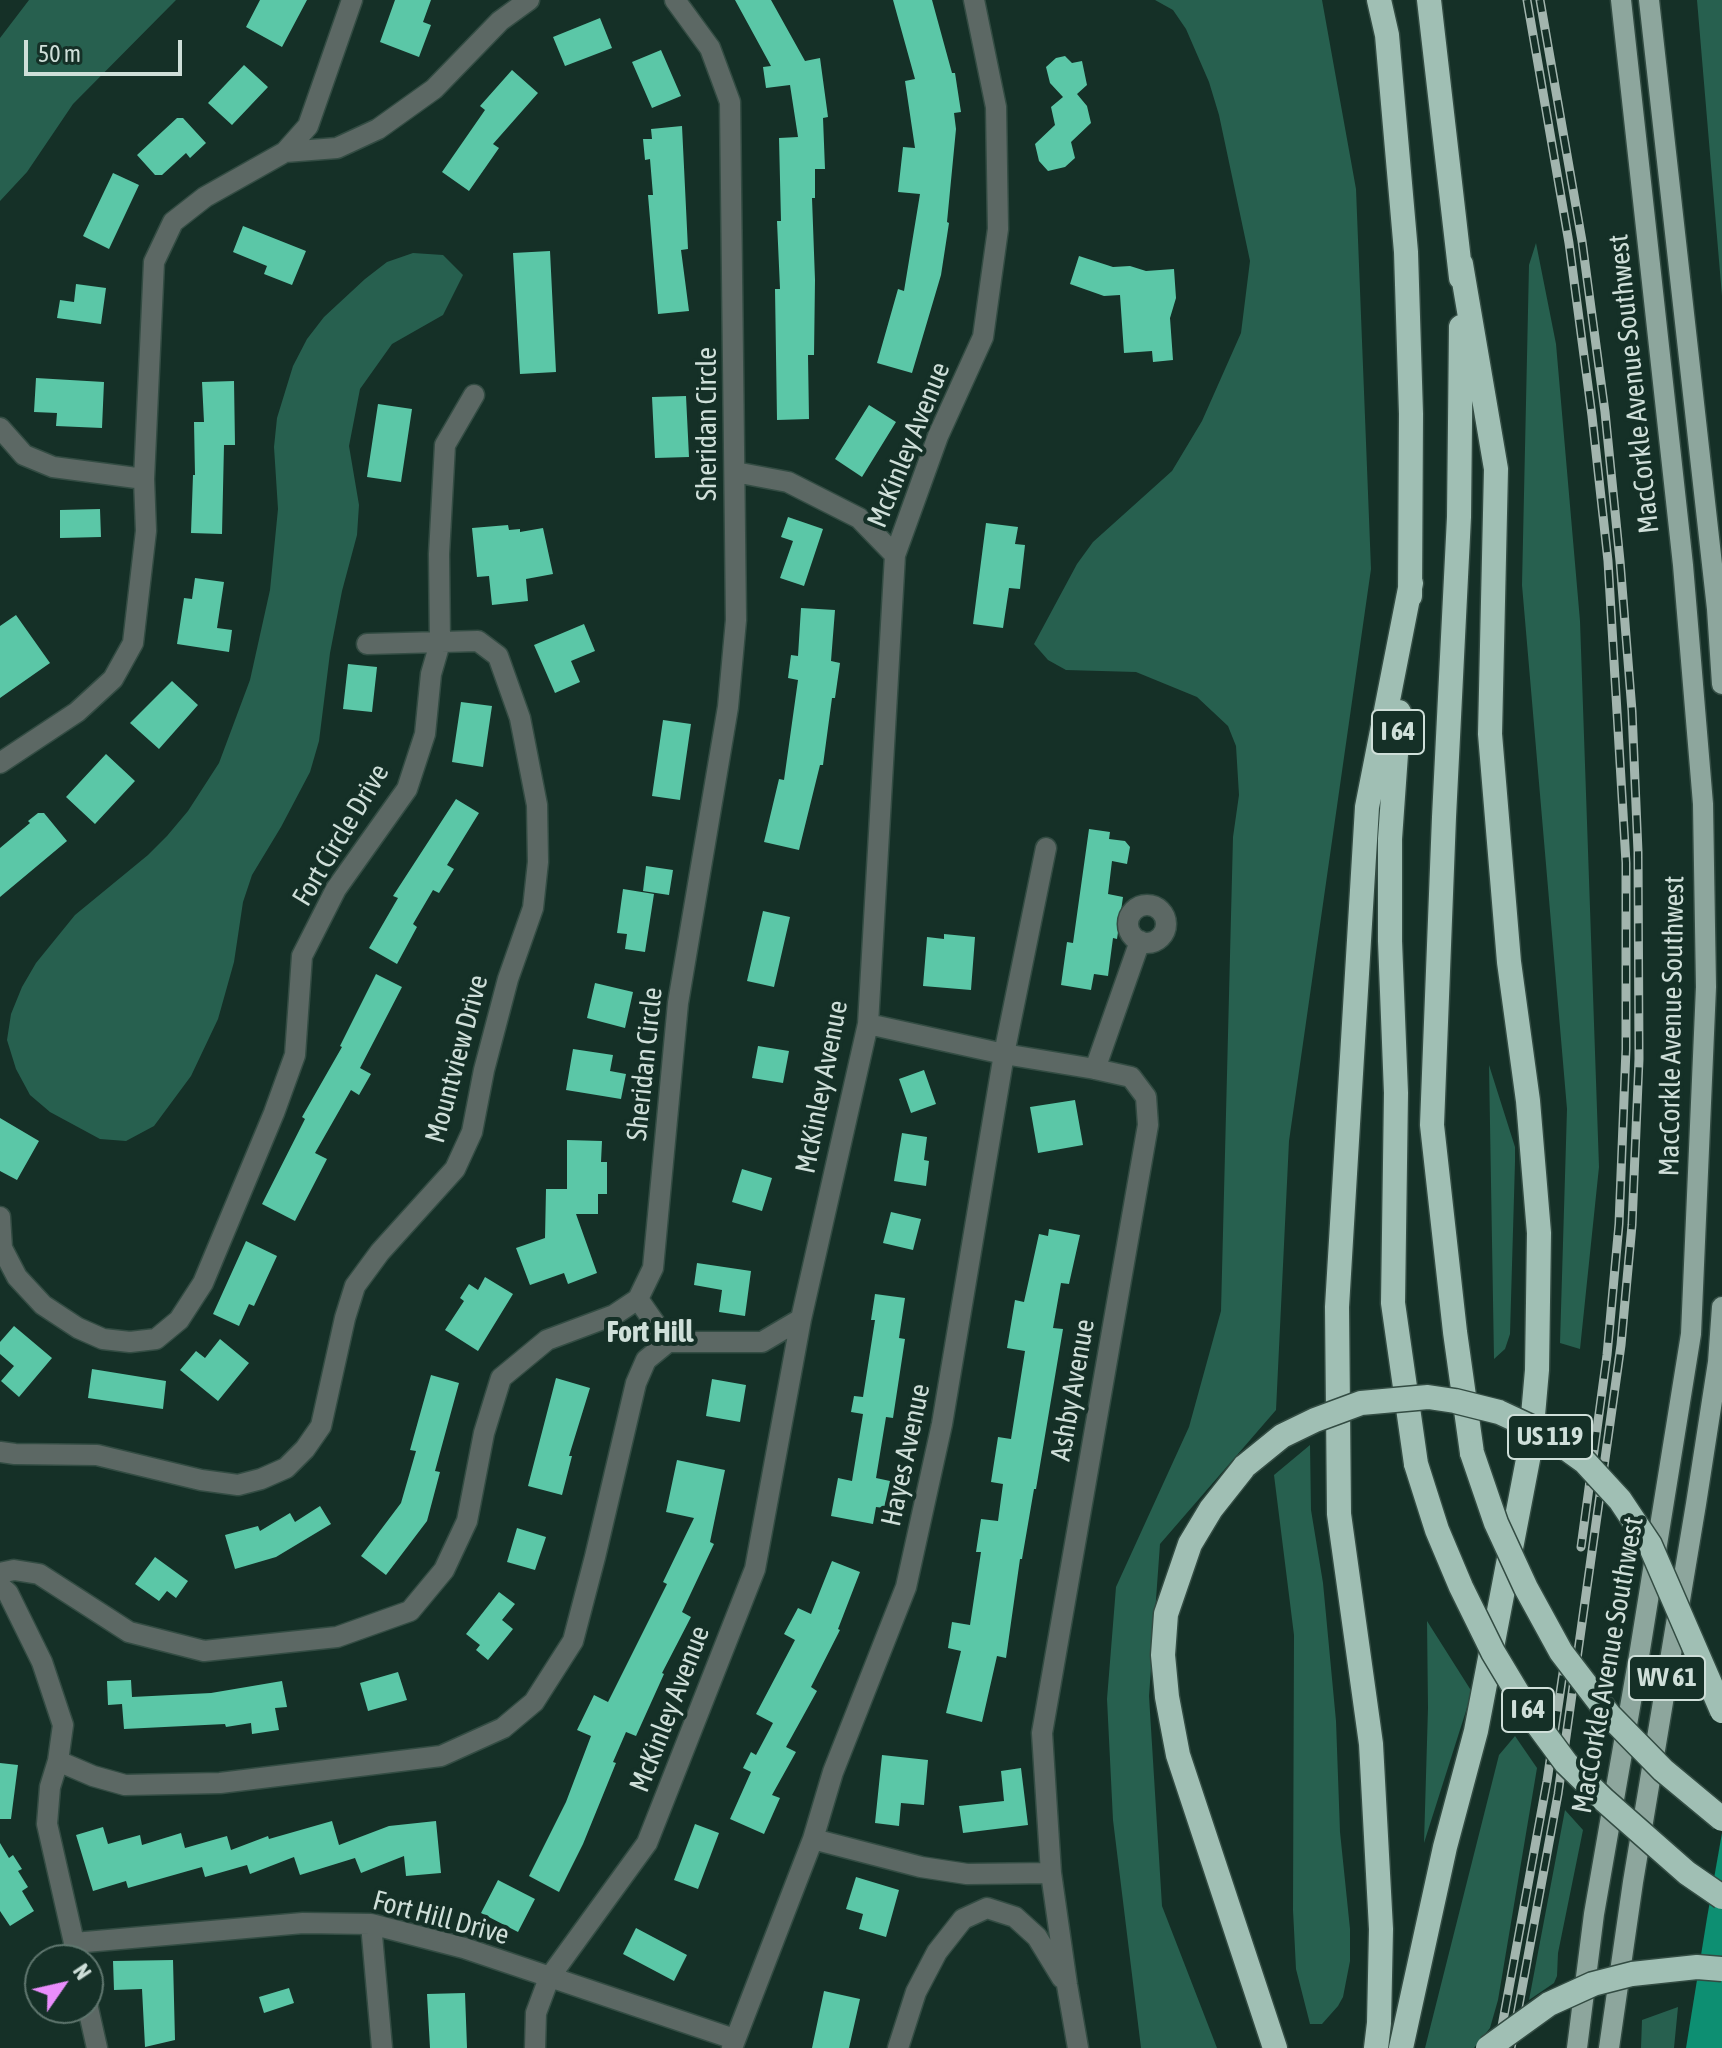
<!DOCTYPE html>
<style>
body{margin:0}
#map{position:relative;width:1722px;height:2048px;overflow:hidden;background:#153027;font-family:"Asap Condensed",sans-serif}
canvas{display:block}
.north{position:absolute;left:24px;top:1944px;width:80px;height:80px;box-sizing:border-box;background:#153027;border:2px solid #5f766e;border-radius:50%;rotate:56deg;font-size:22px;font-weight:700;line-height:32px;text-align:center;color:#cfdfd9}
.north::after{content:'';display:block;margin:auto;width:28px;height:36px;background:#ea8dfc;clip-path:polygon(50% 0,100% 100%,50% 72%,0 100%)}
.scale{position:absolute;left:24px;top:40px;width:158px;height:36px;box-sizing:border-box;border:4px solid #cfdfd9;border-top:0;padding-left:10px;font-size:24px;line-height:28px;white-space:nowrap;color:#cfdfd9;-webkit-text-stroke:6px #153027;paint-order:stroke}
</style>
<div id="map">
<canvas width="1722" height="2048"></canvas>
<div class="north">N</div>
<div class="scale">50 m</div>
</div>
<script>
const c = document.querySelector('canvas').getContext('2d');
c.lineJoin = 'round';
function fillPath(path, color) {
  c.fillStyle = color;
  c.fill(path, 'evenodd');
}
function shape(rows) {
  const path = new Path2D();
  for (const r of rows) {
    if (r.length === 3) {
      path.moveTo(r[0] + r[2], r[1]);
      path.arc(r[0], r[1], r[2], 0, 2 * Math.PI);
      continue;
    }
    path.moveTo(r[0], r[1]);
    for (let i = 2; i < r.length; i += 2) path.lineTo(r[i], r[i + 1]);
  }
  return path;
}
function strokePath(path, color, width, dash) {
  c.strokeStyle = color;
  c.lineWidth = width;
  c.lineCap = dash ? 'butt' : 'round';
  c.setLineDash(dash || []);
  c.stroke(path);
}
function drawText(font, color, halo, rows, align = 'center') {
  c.font = font + ' "Asap Condensed",sans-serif';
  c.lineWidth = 8;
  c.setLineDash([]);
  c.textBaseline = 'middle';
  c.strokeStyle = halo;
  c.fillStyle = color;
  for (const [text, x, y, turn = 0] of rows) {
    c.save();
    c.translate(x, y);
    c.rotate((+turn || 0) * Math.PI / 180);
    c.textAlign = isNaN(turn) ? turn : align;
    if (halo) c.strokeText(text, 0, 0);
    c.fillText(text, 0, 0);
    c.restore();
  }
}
fillPath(shape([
 [29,0,176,0,73,104,27,172,0,201,0,38],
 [1155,0,1322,0,1356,189,1371,569,1289,1141,1276,1410,1160,1544,1149,1696,1162,1906,1217,2048,1141,2048,1113,1820,1107,1699,1116,1587,1189,1427,1221,1311,1233,837,1239,795,1236,746,1228,726,1197,697,1136,672,1066,670,1048,660,1034,644,1077,564,1093,542,1172,471,1202,421,1241,333,1250,261,1219,115,1209,82,1186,29,1173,10],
 [1697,0,1722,0,1722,296],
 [1536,243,1556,344,1580,621,1599,1167,1580,1349,1560,1343,1567,1109,1522,585,1529,265],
 [413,253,443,255,463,275,443,315,392,344,360,389,349,446,359,505,357,535,342,591,330,653,319,741,310,772,281,827,252,875,243,902,234,962,218,1019,191,1076,154,1126,126,1141,100,1139,50,1112,30,1095,16,1069,7,1040,11,1014,22,987,36,963,75,915,148,855,167,836,188,811,219,763,250,680,270,590,278,509,274,447,277,418,293,366,307,339,324,317,365,279,387,262],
 [1489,1065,1515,1147,1515,1162,1510,1334,1505,1349,1494,1359],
 [1310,1445,1311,1510,1323,1583,1336,1721,1340,1832,1350,1929,1350,1961,1343,1997,1338,2006,1322,2024,1310,2024,1296,1969,1293,1910,1294,1635,1274,1475],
 [1427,1621,1472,1692,1424,1843,1428,1708],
 [1515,1736,1537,1768,1498,2000,1490,2028,1474,2048,1425,2048,1499,1755],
 [1565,1810,1583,1830,1558,1953,1557,1976,1554,1983,1529,2000],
 [1678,2007,1674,2048,1641,2048,1642,2020]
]), '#27604f');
fillPath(shape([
 [1722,1833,1722,2048,1686,2048,1707,1918]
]), '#0d8f72');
fillPath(shape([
 [260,0,307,0,282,47,246,27],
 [395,0,431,0,423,22,431,25,419,57,380,42],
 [735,0,771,0,805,61,820,58,828,117,823,118,825,169,815,169,815,198,812,198,815,280,814,355,808,355,809,419,777,420,775,289,780,289,777,221,781,221,779,138,798,137,790,85,766,88,763,67,771,66],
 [893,0,932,0,952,73,955,73,961,112,954,113,956,129,947,222,949,223,941,275,912,373,877,363,898,289,904,291,920,194,898,192,903,147,915,148,905,81,915,79],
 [600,18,612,48,565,66,553,37],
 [661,50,681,96,652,108,632,62],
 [1065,56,1072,63,1082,61,1087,85,1077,94,1087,106,1091,123,1071,142,1075,158,1065,167,1048,171,1039,161,1035,144,1055,125,1051,107,1063,97,1050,83,1046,67,1056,58],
 [244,65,268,87,232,125,208,103],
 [512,70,538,93,493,144,499,148,469,191,442,172,485,110,480,106],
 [177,118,183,118,206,143,190,158,186,153,162,175,155,175,137,155],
 [682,126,688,249,681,250,689,311,658,314,648,195,653,195,650,159,645,160,643,139,652,139,651,129],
 [113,173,139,185,109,249,83,236],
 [243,226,306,251,292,285,264,274,267,266,233,252],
 [550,251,556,372,520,374,513,253],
 [1079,256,1113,267,1130,266,1146,271,1174,269,1176,298,1170,318,1173,360,1153,362,1152,351,1124,353,1120,295,1104,296,1070,284],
 [76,284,106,288,101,324,57,318,60,300,74,302],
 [36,378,104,382,102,428,56,426,57,413,34,412],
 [234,381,235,445,224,445,222,534,191,533,193,475,195,475,194,422,204,422,202,382],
 [686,396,689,457,655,458,652,397],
 [378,404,412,409,401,482,367,477],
 [869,405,896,422,862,477,835,459],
 [100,509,101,537,60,538,60,510],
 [788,517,823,529,804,586,780,578,793,541,781,537],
 [986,523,1018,527,1015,544,1025,545,1020,589,1009,588,1003,628,973,624],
 [508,525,509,530,520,529,520,532,543,528,553,574,526,579,528,601,492,605,489,576,477,577,472,528],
 [195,578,224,582,217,628,232,630,229,652,177,644,184,598,192,599],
 [801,608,835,610,831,661,840,663,835,698,832,698,823,765,820,765,799,850,764,842,779,779,784,780,798,680,788,678,791,655,798,656],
 [16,615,50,663,0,698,0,626],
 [584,624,595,651,571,661,580,682,555,693,534,645],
 [348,664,377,667,372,712,343,709],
 [172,681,198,705,159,749,130,723],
 [461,702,492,706,483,767,452,762],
 [663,720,691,724,680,800,652,796],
 [106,754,135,781,95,824,66,797],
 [456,799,479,813,447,865,454,869,439,893,433,890,413,924,417,927,397,964,369,948,398,898,393,896],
 [38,813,44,813,67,841,0,897,0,848,30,823,28,821],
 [1089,829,1110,832,1109,839,1125,841,1130,847,1127,864,1112,861,1108,894,1123,897,1117,939,1113,938,1108,976,1094,974,1091,990,1061,985,1067,942,1073,943],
 [646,866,673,870,669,895,643,891],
 [623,889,654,894,645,952,625,949,627,934,617,933],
 [763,911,790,917,774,987,747,981],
 [944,934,975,937,971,990,923,986,927,937,944,939],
 [376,974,402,987,360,1068,371,1074,359,1095,351,1090,315,1153,327,1159,295,1221,262,1204,305,1119,302,1117,342,1047,340,1046],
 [595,983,633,992,625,1028,587,1018],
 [758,1046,789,1051,783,1083,752,1078],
 [573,1049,613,1055,610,1071,626,1074,621,1099,566,1090],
 [924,1070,936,1104,911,1113,899,1079],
 [1075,1100,1083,1145,1038,1153,1030,1107],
 [0,1118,39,1141,17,1180,0,1171],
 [902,1133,927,1137,924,1160,929,1161,926,1186,894,1181],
 [567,1140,602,1141,601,1162,607,1162,607,1194,598,1194,598,1214,576,1214,597,1273,568,1284,564,1273,530,1285,516,1248,545,1238,546,1189,567,1189],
 [742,1169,772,1178,762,1211,732,1202],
 [891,1212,921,1219,913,1250,883,1243],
 [1049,1229,1080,1235,1069,1284,1061,1283,1053,1328,1063,1329,1036,1489,1034,1489,1022,1559,1020,1559,1006,1658,997,1656,982,1722,946,1713,961,1651,948,1648,952,1622,970,1625,981,1552,976,1552,981,1519,998,1521,1003,1484,991,1482,998,1437,1011,1439,1025,1351,1007,1348,1015,1300,1024,1302,1039,1234,1048,1236],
 [246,1241,277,1256,254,1306,249,1304,239,1326,213,1314],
 [697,1263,751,1271,745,1316,719,1312,722,1290,694,1285],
 [485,1277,513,1294,478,1351,445,1330,464,1301,460,1298,469,1284,478,1290],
 [875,1294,905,1298,899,1338,905,1339,893,1418,886,1417,876,1478,890,1481,884,1508,876,1507,873,1524,831,1516,838,1478,852,1481,863,1414,851,1412,854,1396,863,1397,875,1320,871,1320],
 [14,1326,52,1358,19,1397,1,1381,14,1366,0,1354,0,1342],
 [220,1339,249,1363,218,1401,180,1370,196,1351,205,1358],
 [92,1369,166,1381,163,1409,88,1398],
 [431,1375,459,1383,435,1471,440,1472,427,1521,386,1575,361,1556,401,1503,416,1451,410,1450],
 [556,1378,590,1388,569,1456,572,1456,562,1495,528,1486],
 [712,1379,746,1385,740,1422,706,1416],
 [677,1460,725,1470,710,1542,714,1544,682,1612,691,1617,662,1673,664,1674,636,1736,626,1732,613,1762,616,1763,583,1844,559,1892,529,1876,566,1802,591,1736,577,1730,594,1695,608,1702,667,1584,663,1582,694,1518,666,1512],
 [320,1506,331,1524,276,1557,235,1569,225,1535,258,1526,260,1531,290,1513,295,1522],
 [517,1528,546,1537,535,1570,507,1562],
 [155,1557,188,1581,176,1598,167,1591,159,1601,135,1584],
 [832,1561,860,1572,838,1629,840,1630,811,1687,817,1691,786,1747,796,1752,772,1795,780,1798,764,1834,730,1819,751,1772,743,1768,751,1752,756,1755,773,1723,756,1714,795,1640,784,1634,798,1608,811,1614],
 [499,1592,515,1604,502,1620,513,1629,488,1660,476,1650,480,1645,466,1634],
 [398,1672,407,1700,368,1711,360,1683],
 [131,1680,132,1697,211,1693,282,1681,287,1707,275,1708,279,1730,252,1734,251,1723,226,1727,225,1724,124,1729,122,1704,108,1705,107,1681],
 [882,1755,928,1760,924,1805,901,1803,899,1826,875,1823],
 [0,1763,18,1765,11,1819,0,1819],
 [1021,1768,1028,1825,963,1833,959,1806,1004,1801,1001,1771],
 [332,1821,339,1845,389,1826,436,1821,441,1873,406,1876,404,1856,361,1873,355,1858,300,1875,294,1857,250,1874,247,1865,205,1877,202,1867,128,1888,126,1881,93,1891,76,1835,103,1827,108,1844,140,1835,142,1845,181,1833,185,1848,227,1836,231,1850,268,1836,269,1839],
 [695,1824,719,1833,698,1889,674,1880],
 [0,1843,9,1858,13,1855,22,1869,18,1871,28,1887,22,1891,34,1911,10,1926,0,1911],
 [856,1877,899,1890,886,1937,859,1929,863,1914,846,1909],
 [498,1880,535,1899,518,1932,481,1913],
 [636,1928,687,1955,674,1981,623,1954],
 [173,1960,175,2040,145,2047,142,1989,114,1990,113,1961],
 [289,1988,294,2003,264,2013,259,1997],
 [824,1991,860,1999,849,2048,812,2048],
 [465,1993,467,2048,430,2048,427,1994]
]), '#5bc7a7');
const minor = shape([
 [285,152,308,126,352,0],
 [0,428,24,455,53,467,144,479],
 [735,472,788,482,859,518,895,555],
 [0,763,77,712,113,679,133,643,146,531,144,479,154,262,173,222,205,197,285,152,337,148,378,129,434,89,500,21,529,0],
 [1147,924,19],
 [868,1024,1004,1054,1095,1069,1131,1077,1146,1097,1148,1125,1042,1733,1051,1873,1067,1985,1078,2048],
 [1095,1069,1140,941],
 [0,1217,2,1248,17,1277,43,1305,78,1328,103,1339,130,1342,156,1339,179,1320,203,1283,274,1113,295,1055,302,956,336,889,407,789,425,734,431,674,440,643,439,554,445,445,474,395],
 [638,1299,668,1342],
 [0,1452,15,1454,97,1455,201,1480,238,1485,261,1479,286,1468,305,1449,321,1426,345,1318,355,1286,380,1252,455,1169,472,1132,484,1070,508,979,533,908,538,862,537,805,520,718,498,656,478,641,367,644],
 [0,1573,14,1570,39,1574,129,1632,204,1651,337,1637,410,1611,444,1570,467,1521,484,1433,501,1378,547,1340,614,1315,638,1299,653,1268,678,1003,728,707,736,620,730,102,710,48,675,0],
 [0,1586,8,1593,42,1662,63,1725,58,1761,50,1787,47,1824,78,1960],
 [58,1761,93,1776,125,1785,220,1783,441,1756,503,1728,534,1702,573,1641,595,1557,636,1383,646,1360,668,1342,762,1342,801,1319],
 [813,1839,921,1867,967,1874,1051,1873],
 [371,1924,382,2048],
 [74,1943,303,1923,371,1924,464,1948,734,2039],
 [88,2008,97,2048],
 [535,2048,536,2013,549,1978,647,1843,755,1569,801,1319,868,1024,895,555,938,436,983,337,998,229,996,107,974,0],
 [732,2048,813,1839,833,1772,906,1587,942,1424,1004,1054,1046,848],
 [898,2048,916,1992,937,1952,963,1919,987,1908,1015,1917,1037,1937,1062,1978]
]);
const major = shape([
 [1649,0,1717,609,1722,684],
 [1577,2048,1594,1914,1640,1650,1691,1334,1706,987,1703,804,1683,565,1621,0],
 [1609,2048,1633,1882,1696,1504,1718,1362,1722,1307]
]);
const highway = shape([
 [1379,0,1387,35,1406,252,1411,414,1410,596],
 [1429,0,1461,278],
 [1461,327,1459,517,1444,817,1432,1125,1455,1332,1472,1453],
 [1399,712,1390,839,1390,941,1396,1093,1393,1303,1416,1464],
 [1245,1466,1211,1509,1190,1544,1166,1614,1163,1655,1167,1697,1178,1755,1275,2048],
 [1376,2048,1379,2023,1381,1929,1371,1744,1339,1514,1337,1307,1367,807,1411,583],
 [1401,2048,1445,1847,1476,1731,1530,1449,1537,1370,1539,1233,1528,1101,1509,962,1490,734,1496,469,1461,264]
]);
strokePath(minor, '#334c43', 23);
strokePath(major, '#334c43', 23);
strokePath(highway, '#334c43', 27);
strokePath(minor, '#5c6864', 20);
strokePath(major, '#8da69d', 20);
strokePath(highway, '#a0bfb4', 24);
const rail = shape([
 [1527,0,1569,243,1592,416,1608,561,1626,863,1626,1049,1619,1224,1607,1355,1581,1547],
 [1498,2048,1547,1781,1567,1646],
 [1511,2048,1558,1794,1621,1345,1632,1225,1639,1059,1638,852,1632,711,1620,561,1605,412,1582,241,1540,0]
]);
strokePath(rail, '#a2b5ae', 9);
strokePath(rail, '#153027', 6, [18]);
const highwayBridge = shape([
 [1472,1453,1496,1523,1526,1588,1561,1652,1610,1716,1663,1770,1722,1819],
 [1416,1464,1437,1530,1461,1587,1493,1652,1532,1717,1566,1763,1604,1800,1687,1873,1722,1897],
 [1245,1466,1282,1436,1315,1420,1361,1403,1428,1397,1455,1401,1499,1412,1546,1434,1585,1462,1620,1500,1650,1545,1722,1711],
 [1488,2048,1549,2004,1593,1984,1632,1974,1697,1967,1722,1969]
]);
strokePath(highwayBridge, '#334c43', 27, []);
strokePath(highwayBridge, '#a0bfb4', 24);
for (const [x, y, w] of [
 [1398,732,52],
 [1550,1437,84],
 [1667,1678,76],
 [1528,1710,52]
]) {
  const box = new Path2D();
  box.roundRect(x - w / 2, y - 22, w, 44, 6);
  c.fillStyle = '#153027';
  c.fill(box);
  strokePath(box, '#cfdfd9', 2);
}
drawText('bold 26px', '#cfdfd9', null, [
 ["I 64",1398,732],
 ["US 119",1550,1437],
 ["WV 61",1667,1678],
 ["I 64",1528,1710]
]);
drawText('28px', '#cfdfd9', '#153027', [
 ["MacCorkle Avenue Southwest",1634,384,-96],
 ["Sheridan Circle",707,424,-90],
 ["McKinley Avenue",909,445,-68],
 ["Fort Circle Drive",341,835,-59],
 ["MacCorkle Avenue Southwest",1672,1026,-89],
 ["Mountview Drive",457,1059,-75],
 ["Sheridan Circle",645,1064,-84],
 ["McKinley Avenue",822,1087,-79],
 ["Ashby Avenue",1073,1390,-80],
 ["Hayes Avenue",906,1455,-78],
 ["MacCorkle Avenue Southwest",1608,1665,-80],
 ["McKinley Avenue",670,1709,-69],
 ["Fort Hill Drive",441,1918,15]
]);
drawText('bold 30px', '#cfdfd9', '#153027', [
 ["Fort Hill",650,1333]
]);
</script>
